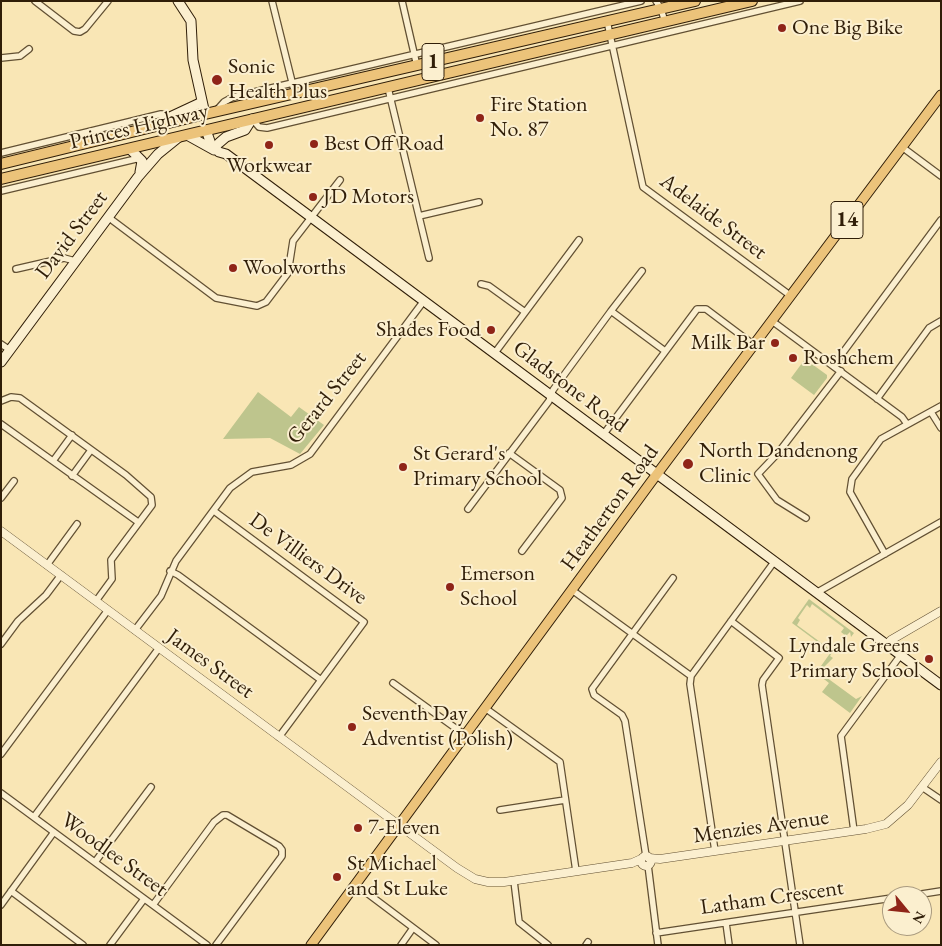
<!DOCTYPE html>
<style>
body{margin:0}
#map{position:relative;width:942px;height:946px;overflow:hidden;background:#f9e6b5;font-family:"EB Garamond",serif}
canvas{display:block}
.frame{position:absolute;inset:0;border:2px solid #301e08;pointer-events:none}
.north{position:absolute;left:882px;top:886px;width:50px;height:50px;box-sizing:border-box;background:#fbefcf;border:1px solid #aa9b7f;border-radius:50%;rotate:118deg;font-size:14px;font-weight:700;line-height:20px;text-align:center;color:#301e08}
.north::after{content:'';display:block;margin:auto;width:18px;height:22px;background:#8f2418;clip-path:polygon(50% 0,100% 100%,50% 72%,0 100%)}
</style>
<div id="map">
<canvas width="942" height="946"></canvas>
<div class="frame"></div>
<div class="north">N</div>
</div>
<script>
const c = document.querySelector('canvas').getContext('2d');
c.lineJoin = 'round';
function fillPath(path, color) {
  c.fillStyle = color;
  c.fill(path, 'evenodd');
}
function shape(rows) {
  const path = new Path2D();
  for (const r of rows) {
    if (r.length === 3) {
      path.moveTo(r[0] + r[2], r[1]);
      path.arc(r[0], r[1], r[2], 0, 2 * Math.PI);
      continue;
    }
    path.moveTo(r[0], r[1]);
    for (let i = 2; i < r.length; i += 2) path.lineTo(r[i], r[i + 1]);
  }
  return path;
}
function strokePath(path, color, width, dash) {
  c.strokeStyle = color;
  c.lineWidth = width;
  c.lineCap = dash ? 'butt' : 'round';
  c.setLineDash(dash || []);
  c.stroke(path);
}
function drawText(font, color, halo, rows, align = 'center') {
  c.font = font + ' "EB Garamond",serif';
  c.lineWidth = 4;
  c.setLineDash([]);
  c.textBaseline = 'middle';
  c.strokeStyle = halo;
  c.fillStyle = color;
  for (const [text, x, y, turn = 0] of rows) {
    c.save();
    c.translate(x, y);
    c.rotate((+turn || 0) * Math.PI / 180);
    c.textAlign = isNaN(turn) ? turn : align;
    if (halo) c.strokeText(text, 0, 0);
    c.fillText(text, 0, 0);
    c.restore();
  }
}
fillPath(shape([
 [805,359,827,375,827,378,814,395,791,378],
 [258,392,291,417,299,407,324,425,300,454,270,438,223,439],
 [809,599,854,633,851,637,850,632,846,636,841,632,844,628,812,604,810,608,807,605,798,618,800,620,797,625,831,650,834,647,838,651,836,653,833,651,830,656,833,658,819,672,856,699,862,696,850,713,822,692,829,683,816,673,831,652,792,623]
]), '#bec58d');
const minor = shape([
 [35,1,74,31,80,32,85,29,108,1],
 [272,1,295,94],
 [402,1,417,66],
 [656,1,661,9,665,22],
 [607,21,643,187,791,296],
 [1,58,20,56,29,49],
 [388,88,429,258],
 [216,111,224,102,233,97,641,1],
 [252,119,259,127,267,128,800,1],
 [902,147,941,176],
 [1,153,161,114,172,116],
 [1,191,140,158],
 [419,216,479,202],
 [108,217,216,298,257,306,266,302,288,273,293,241,340,180],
 [16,269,64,258,75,261],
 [481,284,489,286,525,312],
 [611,311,642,271],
 [772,321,902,417,907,424],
 [1,344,10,350],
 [494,354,579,240],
 [833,366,941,220],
 [877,399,929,328,941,321],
 [1,401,11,397,20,398,126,475,151,497,152,505,111,560,112,579,96,601],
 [931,412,941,428],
 [1,424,138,522],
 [603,435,697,309,706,309,754,345],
 [509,453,560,490,562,498,522,551],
 [53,461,72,435],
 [72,476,91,450],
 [1,498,14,481],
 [468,509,549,401,553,390,611,311,665,351],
 [214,511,364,622,279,737],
 [806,518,777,500,758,474,778,453,841,371],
 [885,554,850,492,852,479,881,439,941,406],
 [47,565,77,524],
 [170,571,178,575,321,680],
 [572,590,691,676],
 [816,593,941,522],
 [731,621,779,658,763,680,762,685,800,945],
 [135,630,161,596,176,561,230,488,252,472,291,465,310,454,423,302],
 [1,644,18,621,46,595,61,575],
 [393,683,465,735],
 [485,708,560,762,576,871],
 [1,754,108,610],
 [922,787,941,800],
 [1,793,207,945],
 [500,810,565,800],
 [34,817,159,648],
 [854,831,841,736,900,656],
 [715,851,690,684,691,676,774,562],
 [646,856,625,721,622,715,594,695,592,689,673,578],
 [95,862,151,787],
 [648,865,658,945],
 [514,881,519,922,548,945],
 [355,884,436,945],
 [11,891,83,945],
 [909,896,941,891],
 [1,905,54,832],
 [153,905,214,822,223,815,227,815,279,846,282,850,282,856,216,945],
 [726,923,729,945],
 [656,933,892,898],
 [110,945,144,899],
 [401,945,413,928],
 [586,945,588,942]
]);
const tertiary = shape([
 [1,531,457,868,475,879,488,882,504,882,632,863,641,859],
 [886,645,891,640,941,611],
 [646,861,5],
 [649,858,660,859,866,829,886,824,908,805,941,762]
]);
const secondary = shape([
 [178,1,191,21,193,60,205,114],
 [173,121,172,116,202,102],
 [206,130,211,144,219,152,226,154,941,685],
 [187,135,214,150],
 [219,143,226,137,245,130,252,119],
 [130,149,142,161,140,172],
 [1,362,138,177,158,154,179,137]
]);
const primary = shape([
 [311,945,651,482,941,95]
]);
const trunk = shape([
 [1,164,205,114,695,1],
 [1,179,752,1]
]);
strokePath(minor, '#625033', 8);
strokePath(tertiary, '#625033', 9);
strokePath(secondary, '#301e08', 11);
strokePath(primary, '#301e08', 11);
strokePath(trunk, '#301e08', 12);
strokePath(minor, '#fbefcf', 5.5);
strokePath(tertiary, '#fbefcf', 8);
strokePath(secondary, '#fbefcf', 9);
strokePath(primary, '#ecc37a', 9);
strokePath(trunk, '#ecc37a', 10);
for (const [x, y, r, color] of [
 [782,28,5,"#8f2418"],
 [217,80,6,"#8f2418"],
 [480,118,5,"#8f2418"],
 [314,144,5,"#8f2418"],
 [269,145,5,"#8f2418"],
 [313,197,5,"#8f2418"],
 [233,268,5,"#8f2418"],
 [491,330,5,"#8f2418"],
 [775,343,5,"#8f2418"],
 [793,358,5,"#8f2418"],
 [688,464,6,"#8f2418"],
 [403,467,5,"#8f2418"],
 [450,587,5,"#8f2418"],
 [929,659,5,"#8f2418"],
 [352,727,5,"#8f2418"],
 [358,828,5,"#8f2418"],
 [337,877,5,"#8f2418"]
]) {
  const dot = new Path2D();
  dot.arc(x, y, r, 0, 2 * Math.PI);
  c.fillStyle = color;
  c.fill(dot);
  strokePath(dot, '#fbefcf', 2);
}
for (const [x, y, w] of [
 [433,62,22],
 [847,220,32]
]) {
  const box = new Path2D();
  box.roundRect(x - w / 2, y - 18.5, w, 37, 4);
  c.fillStyle = '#fbefcf';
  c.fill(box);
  strokePath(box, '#301e08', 1);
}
drawText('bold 21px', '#301e08', null, [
 ["1",433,62],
 ["14",847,220]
]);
drawText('22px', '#301e08', '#fbefcf', [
 ["One Big Bike",792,28],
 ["Sonic",228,67],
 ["Health Plus",228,92],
 ["Fire Station",490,105],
 ["No. 87",490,130],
 ["Best Off Road",324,144],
 ["Workwear",269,166,"center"],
 ["JD Motors",323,197],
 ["Woolworths",243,268],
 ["Shades Food",481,330,"right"],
 ["Milk Bar",765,343,"right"],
 ["Roshchem",803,358],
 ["North Dandenong",699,451],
 ["Clinic",699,476],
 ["St Gerard's",413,454],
 ["Primary School",413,479],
 ["Emerson",460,574],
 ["School",460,599],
 ["Lyndale Greens",919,646,"right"],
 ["Primary School",919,671,"right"],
 ["Seventh Day",362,714],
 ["Adventist (Polish)",362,739],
 ["7-Eleven",368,828],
 ["St Michael",347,864],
 ["and St Luke",347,889]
], 'left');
drawText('22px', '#301e08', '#fbefcf', [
 ["Princes Highway",139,127,-13],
 ["Adelaide Street",713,217,37],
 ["David Street",72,235,-53],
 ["Gladstone Road",570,387,37],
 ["Gerard Street",327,398,-51],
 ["Heatherton Road",610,508,-54],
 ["De Villiers Drive",308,559,36],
 ["James Street",210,664,36],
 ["Menzies Avenue",761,827,-8],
 ["Woodlee Street",114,855,36],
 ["Latham Crescent",772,898,-8]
]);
</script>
